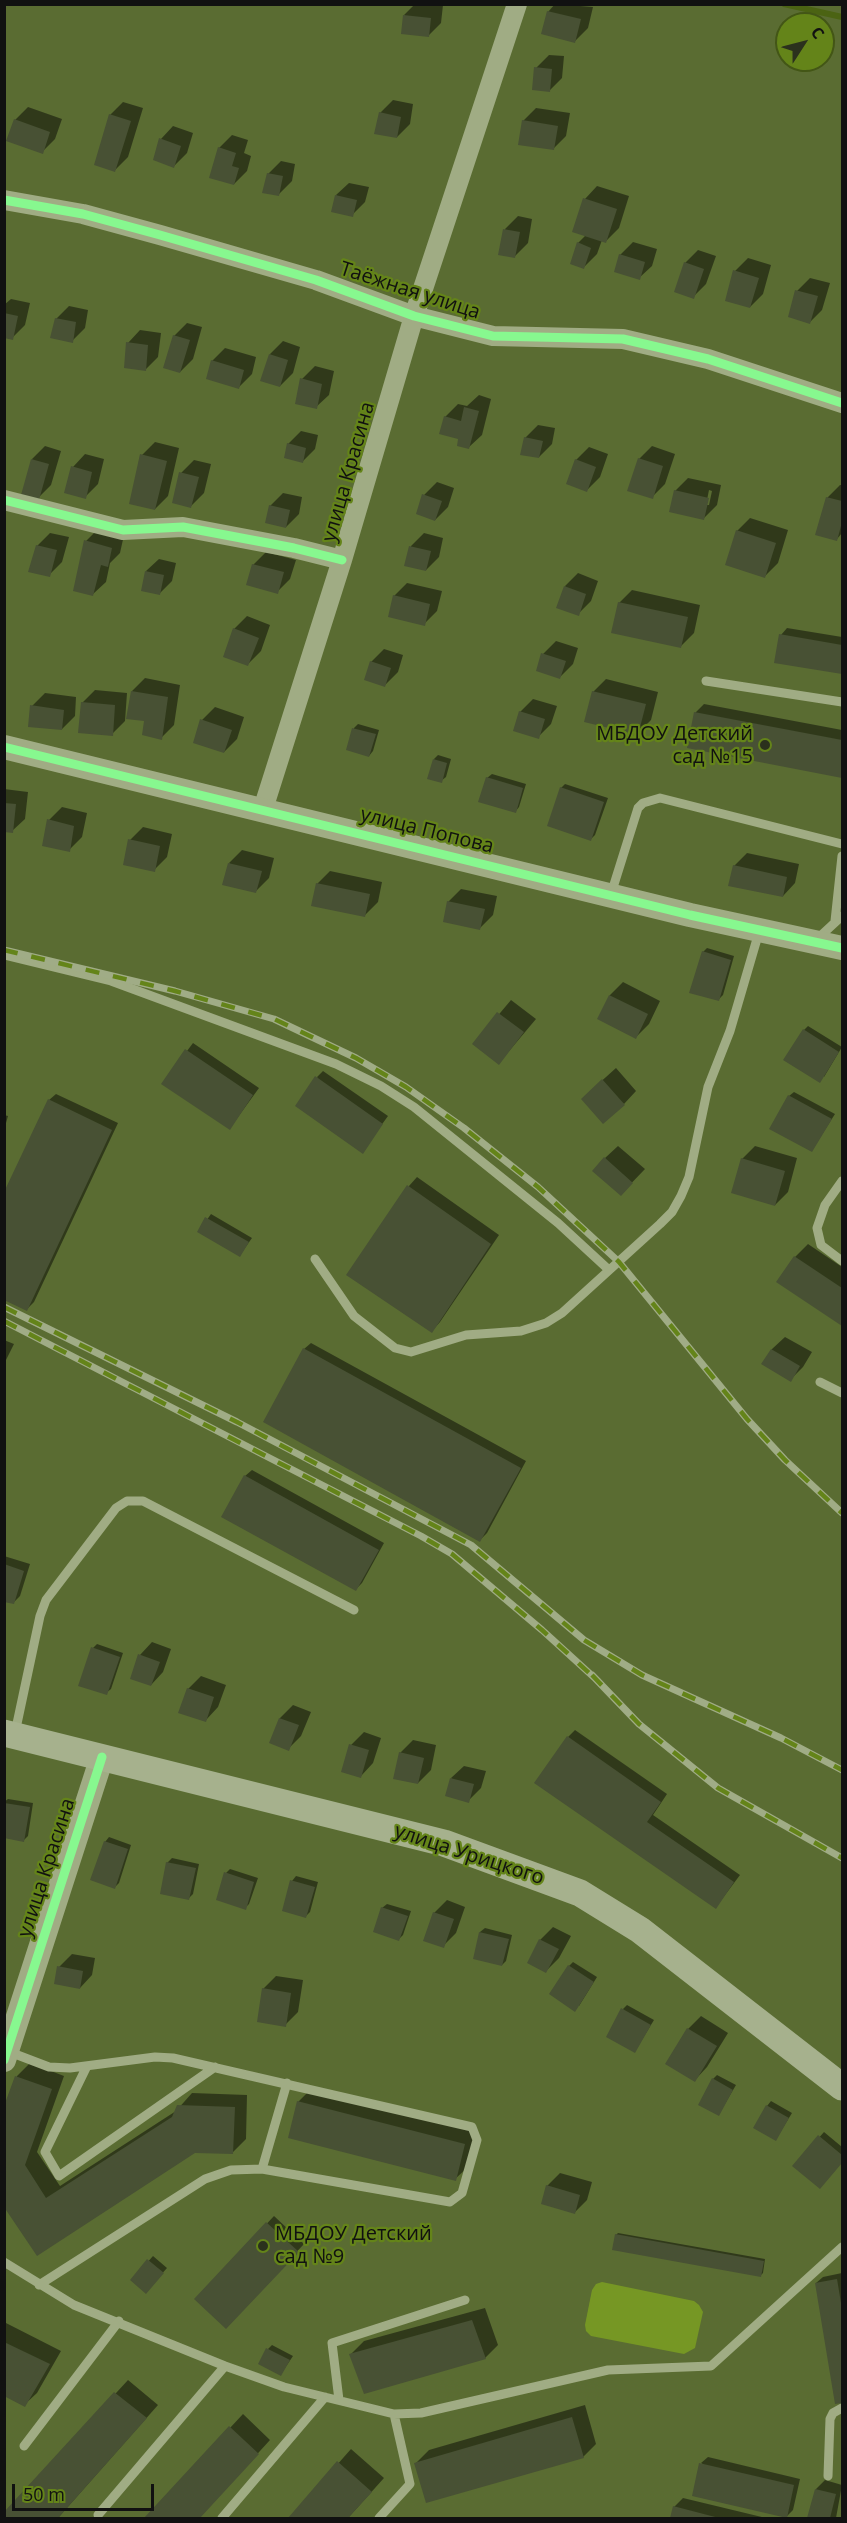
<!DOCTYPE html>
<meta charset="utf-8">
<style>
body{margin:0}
#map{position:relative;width:847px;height:2523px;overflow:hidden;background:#5a6c32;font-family:"Open Sans",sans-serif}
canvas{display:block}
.frame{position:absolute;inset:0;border:6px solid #111;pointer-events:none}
.north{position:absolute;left:775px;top:12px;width:60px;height:60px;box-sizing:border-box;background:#648419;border:2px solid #435616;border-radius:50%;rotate:54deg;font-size:16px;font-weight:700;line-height:24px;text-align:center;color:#111}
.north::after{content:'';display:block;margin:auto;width:21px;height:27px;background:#2b311d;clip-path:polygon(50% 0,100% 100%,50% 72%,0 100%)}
.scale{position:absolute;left:12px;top:2484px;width:142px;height:27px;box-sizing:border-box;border:3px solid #111;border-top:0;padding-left:8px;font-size:18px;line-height:21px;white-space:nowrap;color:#111;-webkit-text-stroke:4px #648419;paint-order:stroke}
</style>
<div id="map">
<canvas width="847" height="2523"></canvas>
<div class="frame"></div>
<div class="north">С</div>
<div class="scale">50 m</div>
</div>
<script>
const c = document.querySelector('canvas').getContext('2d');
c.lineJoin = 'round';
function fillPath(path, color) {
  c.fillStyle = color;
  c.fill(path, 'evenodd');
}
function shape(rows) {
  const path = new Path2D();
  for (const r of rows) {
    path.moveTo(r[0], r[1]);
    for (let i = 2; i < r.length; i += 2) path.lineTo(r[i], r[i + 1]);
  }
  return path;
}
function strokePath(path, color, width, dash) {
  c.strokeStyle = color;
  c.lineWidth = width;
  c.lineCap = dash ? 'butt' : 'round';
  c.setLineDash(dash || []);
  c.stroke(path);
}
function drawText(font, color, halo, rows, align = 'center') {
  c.font = font + ' "Open Sans",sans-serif';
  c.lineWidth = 4.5;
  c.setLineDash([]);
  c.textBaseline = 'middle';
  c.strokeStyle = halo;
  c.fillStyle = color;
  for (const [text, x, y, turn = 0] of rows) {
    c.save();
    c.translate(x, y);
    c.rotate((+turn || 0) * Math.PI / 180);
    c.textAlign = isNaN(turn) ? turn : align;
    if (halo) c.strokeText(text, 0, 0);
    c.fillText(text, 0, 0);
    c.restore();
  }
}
fillPath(shape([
 [602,2282,694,2301,699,2305,703,2312,695,2348,684,2354,591,2336,586,2331,585,2325,592,2290,596,2284]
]), '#769724');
fillPath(shape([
 [415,4,443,5,441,23,428,36,404,15],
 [555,4,593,7,588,28,575,41,548,12],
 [549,55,564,56,562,78,549,91,536,68],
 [393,100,413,104,410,124,397,137,380,113],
 [123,102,143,108,128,157,115,170,110,115],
 [28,107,62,119,55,139,42,152,15,120],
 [536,108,570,113,566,136,553,149,523,121],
 [173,126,193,133,187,153,174,166,161,139],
 [232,135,248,140,244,153,251,156,247,171,234,184,219,148],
 [281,161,295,164,292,181,279,194,268,174],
 [349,183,369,187,365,202,352,215,336,195],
 [597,186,629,196,619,228,606,241,602,240,597,254,584,267,578,243,586,235,585,199],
 [518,216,532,219,528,243,515,256,505,229],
 [633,242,657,249,652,266,639,278,620,255],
 [698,250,716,256,706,284,693,297,685,263],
 [748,258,771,265,763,294,750,307,735,271],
 [810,278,830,283,822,310,810,322,797,291],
 [11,299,30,303,25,325,12,338,4,337,4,305],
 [69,306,88,310,85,328,72,341,56,319],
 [187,323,202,327,193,359,180,372,174,336],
 [140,330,161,333,158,357,145,370,128,343],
 [283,341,300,347,293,373,280,386,270,354],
 [225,348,256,357,252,374,239,387,212,361],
 [315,366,334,371,329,395,316,407,302,379],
 [479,395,491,399,482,435,469,447,445,417,458,404,467,406],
 [538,425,555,428,552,444,539,457,525,438],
 [301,431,318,435,315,449,302,462,288,444],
 [155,442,179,448,168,496,155,509,142,455],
 [45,446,61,451,51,485,38,498,32,459],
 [652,446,675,454,665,484,652,497,639,459],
 [589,447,608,454,600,477,587,490,576,460],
 [85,454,104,459,98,484,85,497,73,467],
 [194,460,211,464,204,493,191,506,181,473],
 [688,478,721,485,717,505,704,518,675,491],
 [709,490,712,491,709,505,706,505],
 [437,482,454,488,448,507,435,520,424,495],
 [840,485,842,485,842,533,837,539,827,498],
 [283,493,302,497,299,514,286,527,270,506],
 [750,518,788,530,778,563,765,576,737,531],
 [99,528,124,535,120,553,110,563,106,582,93,594,86,541],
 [50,533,69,537,62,562,49,575,37,546],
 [424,533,443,538,439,557,426,570,406,565,411,546],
 [266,552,296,560,290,579,277,592,253,565],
 [159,559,176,563,172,581,159,594,146,571],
 [578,573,598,581,591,601,578,614,565,586],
 [407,583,442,591,437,611,424,624,394,596],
 [632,590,700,605,694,633,681,646,619,603],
 [247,616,270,625,261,651,248,664,234,629],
 [787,628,842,637,842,673,776,662,781,635],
 [556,641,578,648,573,664,560,677,543,654],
 [384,649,403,655,398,672,385,685,371,662],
 [145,678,180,685,174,725,161,738,146,720,132,691],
 [606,679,658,692,651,720,638,733,593,692],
 [95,690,127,693,125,721,112,734,82,703],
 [45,693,76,697,75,716,62,729,32,706],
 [533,699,557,706,551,724,538,737,520,712],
 [704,704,842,730,842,776,689,747,695,713],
 [215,707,244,717,237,739,224,752,202,720],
 [358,724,379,730,373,751,369,756,348,749,354,728],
 [438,755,451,759,446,777,441,781,434,759],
 [492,774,526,784,519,807,515,812,487,778],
 [565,784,608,798,595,835,591,839,561,788],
 [4,789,28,792,25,819,12,831,4,831],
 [62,807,87,813,82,837,69,850,49,820],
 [143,827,172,834,167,857,154,870,130,840],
 [242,850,274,858,269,878,256,891,229,863],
 [747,853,799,864,795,883,783,896,734,866],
 [330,871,382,882,378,902,365,915,317,884],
 [461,889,497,896,493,915,480,928,448,902],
 [707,948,734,956,723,995,718,1000,703,952],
 [623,982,660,1001,649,1024,636,1037,599,1018,610,995],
 [511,1000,536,1019,499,1063,474,1044],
 [808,1026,842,1047,824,1077,804,1030],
 [193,1043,259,1088,230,1128,163,1083],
 [616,1068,636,1091,624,1104,596,1086],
 [323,1071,388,1116,362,1152,317,1077],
 [794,1092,835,1114,812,1150,789,1096],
 [56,1094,118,1123,34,1302,27,1309,49,1100],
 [4,1115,8,1116,4,1130],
 [618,1146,645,1169,621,1194,605,1158],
 [755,1146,797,1158,788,1192,775,1205,742,1159],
 [417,1177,499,1235,440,1322,432,1331,409,1186],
 [211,1214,252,1238,240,1255,199,1231],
 [808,1244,842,1267,842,1324,778,1282,795,1257],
 [785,1337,812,1352,803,1367,790,1380,763,1364,772,1349],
 [4,1340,14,1344,4,1364],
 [311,1343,526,1461,487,1533,480,1540,304,1349],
 [252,1470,384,1543,362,1583,356,1589,245,1476],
 [4,1556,30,1564,20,1596,13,1603,4,1600],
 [152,1642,171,1649,163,1672,151,1685,140,1655],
 [97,1644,123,1653,111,1689,106,1693,93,1648],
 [201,1676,226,1685,218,1707,206,1720,188,1689],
 [293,1705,311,1712,301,1736,288,1749,271,1743,280,1718],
 [575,1730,667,1794,653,1815,740,1875,716,1907,568,1737],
 [364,1732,381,1738,373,1763,361,1776,351,1745],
 [413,1740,436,1745,431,1770,418,1783,400,1753],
 [464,1766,486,1771,481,1788,468,1801,451,1778],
 [8,1799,33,1803,28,1836,24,1840,4,1837,4,1802],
 [109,1837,131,1845,119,1883,115,1887,105,1842],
 [172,1858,199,1864,193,1894,189,1898,167,1863],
 [230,1869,258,1878,249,1904,245,1908,226,1873],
 [296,1876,318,1882,310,1912,306,1916,292,1881],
 [447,1900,465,1907,456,1933,443,1946,434,1913],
 [387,1904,411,1911,403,1935,399,1939,382,1908],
 [553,1927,571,1936,559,1958,546,1971,540,1940],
 [485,1928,512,1935,506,1961,502,1965,474,1958,480,1932],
 [72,1954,95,1958,92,1975,80,1988,59,1967],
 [573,1962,597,1977,579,2006,569,1966],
 [276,1976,303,1980,298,2012,285,2025,263,1989],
 [627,2005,654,2020,635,2051,623,2009],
 [701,2016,728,2033,707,2067,695,2080,688,2029],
 [30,2063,64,2076,37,2152,60,2186,176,2111,192,2093,247,2095,246,2139,233,2152,194,2151,37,2254,4,2111,17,2076],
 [717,2075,736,2085,719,2114,713,2079],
 [311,2089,477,2131,468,2167,455,2179,298,2102],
 [771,2101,792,2113,776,2139,767,2106],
 [824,2132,842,2147,842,2162,824,2183,794,2166],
 [560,2173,592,2182,587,2200,574,2213,547,2186],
 [274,2216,304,2244,226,2327,196,2299],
 [618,2233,765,2259,763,2273,761,2275,616,2235],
 [153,2256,167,2268,150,2287,132,2280],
 [842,2273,842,2401,836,2402,816,2283,823,2277],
 [485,2308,498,2345,485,2358,351,2354,364,2341],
 [4,2322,61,2351,37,2393,24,2405,4,2395],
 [272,2345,293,2356,281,2374,268,2349],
 [128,2380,158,2405,58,2518,4,2518,4,2515],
 [585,2405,596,2444,583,2457,416,2463,429,2450],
 [243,2414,270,2440,199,2518,146,2518],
 [351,2449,384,2478,348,2518,290,2518],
 [708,2457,800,2479,793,2510,786,2517,701,2463],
 [825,2480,842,2485,836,2518,809,2518,816,2489],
 [683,2498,766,2518,671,2518,674,2507]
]), '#0007');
strokePath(shape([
 [784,4,842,17]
]), '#4b6313', 6);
fillPath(shape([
 [547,11,581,19,575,43,541,34],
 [403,15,431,18,429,37,401,34],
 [534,67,552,69,550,92,532,90],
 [379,112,401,117,397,138,374,134],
 [109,114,131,121,115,172,94,165],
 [14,119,50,132,43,154,6,141],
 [522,120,558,126,554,150,518,145],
 [159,138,181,146,174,168,153,160],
 [218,147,236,153,232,166,239,168,234,185,209,178],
 [267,173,283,176,279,196,262,193],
 [335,195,357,200,353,217,331,212],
 [583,198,617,209,606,243,572,232],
 [503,229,520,232,515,258,498,255],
 [577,242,591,248,584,269,570,264],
 [619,254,645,262,640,280,614,272],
 [684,262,704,269,694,299,674,292],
 [733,270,759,278,750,308,725,301],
 [795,290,818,296,810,324,788,317],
 [4,313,18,316,13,340,4,338],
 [55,318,76,322,73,343,50,338],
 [173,335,190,340,180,373,163,368],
 [126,342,148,345,146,371,124,368],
 [269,354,288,360,280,387,260,381],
 [211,360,244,370,239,389,206,379],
 [300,378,322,384,317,409,295,404],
 [464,407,479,411,469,449,457,446,458,439,439,434,444,416,461,421],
 [524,437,543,441,539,458,520,455],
 [287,443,306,448,303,463,284,458],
 [140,454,167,461,155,510,129,504],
 [638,458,663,466,653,499,627,491],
 [31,459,49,464,39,500,21,495],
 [575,459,596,467,587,492,566,484],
 [71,466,92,472,86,499,64,493],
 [179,472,199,477,191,508,172,503],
 [674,490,709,498,704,520,669,512],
 [422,494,442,501,435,521,416,514],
 [826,497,842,501,842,522,837,541,815,535],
 [269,505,290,510,286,528,265,523],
 [736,530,776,543,765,578,725,565],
 [84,540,112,548,108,567,101,565,93,596,73,591],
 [36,545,57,550,50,577,28,572],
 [409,546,431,551,426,571,404,566],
 [252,564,284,572,278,594,246,585],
 [145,571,164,575,160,595,141,591],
 [564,586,586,594,579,616,556,608],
 [393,595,430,604,425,626,388,617],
 [618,602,688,617,681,648,611,633],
 [233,628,259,638,248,666,223,657],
 [779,634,842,645,842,674,774,663],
 [541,653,566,661,560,679,536,671],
 [370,661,391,668,385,687,364,680],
 [131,691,168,697,162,740,142,735,144,721,126,719],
 [592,691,646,704,638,735,584,722],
 [81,702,115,705,113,736,78,733],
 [30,705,64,710,62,730,28,727],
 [519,711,545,719,539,739,513,731],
 [694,712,842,740,842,778,687,748],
 [200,719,232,730,224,753,193,743],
 [352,728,376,734,369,757,346,750],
 [433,759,447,763,442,783,427,779],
 [486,777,523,788,516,813,478,802],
 [560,787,604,802,591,841,547,826],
 [4,803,16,804,13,833,4,832],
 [47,819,74,826,70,852,42,846],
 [128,839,160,846,155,872,123,865],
 [228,863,262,871,256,893,222,885],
 [733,865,787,877,783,897,728,886],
 [316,883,370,894,365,917,311,906],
 [447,901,485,909,480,930,443,922],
 [702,951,731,960,719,1001,689,993],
 [609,995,648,1014,636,1039,597,1019],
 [497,1012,524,1032,499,1065,472,1044],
 [803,1029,839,1052,820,1083,783,1060],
 [185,1049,253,1095,230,1130,161,1084],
 [315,1076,383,1124,363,1154,295,1106],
 [602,1079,625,1105,603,1124,581,1099],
 [788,1095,832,1119,812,1152,769,1129],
 [48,1099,112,1130,27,1311,4,1300,4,1192],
 [604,1157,633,1183,621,1196,592,1171],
 [741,1158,785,1171,775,1206,731,1193],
 [407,1185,491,1244,432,1333,346,1275],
 [205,1217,249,1242,240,1257,197,1232],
 [794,1256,842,1288,842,1326,776,1282],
 [303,1348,521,1468,480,1542,263,1422],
 [771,1349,800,1366,791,1382,761,1364],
 [244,1475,379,1550,356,1591,221,1517],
 [4,1564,24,1571,14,1604,4,1602],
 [91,1647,120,1657,107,1695,78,1686],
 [138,1654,160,1662,151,1686,130,1679],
 [187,1688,214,1697,206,1722,178,1713],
 [279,1718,299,1725,289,1751,269,1743],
 [567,1736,661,1802,647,1822,734,1882,716,1909,534,1783],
 [349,1744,369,1750,361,1778,341,1772],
 [399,1752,424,1758,418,1784,393,1779],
 [450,1778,474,1784,469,1803,445,1796],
 [4,1803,30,1807,24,1842,4,1838],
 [104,1841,128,1849,115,1889,90,1880],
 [166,1862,196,1868,189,1900,160,1894],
 [224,1872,254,1882,246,1910,216,1900],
 [290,1880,315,1887,306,1918,282,1911],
 [381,1907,408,1916,399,1941,373,1932],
 [433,1912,454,1919,444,1948,423,1941],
 [479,1932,509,1939,502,1966,473,1959],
 [539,1939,559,1949,546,1973,527,1963],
 [568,1965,594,1982,575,2012,549,1994],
 [57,1966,83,1971,80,1989,54,1984],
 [262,1988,291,1993,286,2027,257,2022],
 [621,2008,651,2025,635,2053,606,2037],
 [687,2028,717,2046,695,2082,665,2064],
 [15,2076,52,2089,25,2165,46,2198,172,2117,177,2105,235,2107,233,2154,195,2153,37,2256,4,2207,4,2106],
 [712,2078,733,2090,719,2116,698,2105],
 [297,2101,465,2144,456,2181,288,2138],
 [766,2105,789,2118,776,2141,753,2128],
 [818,2135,842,2155,842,2163,820,2189,792,2166],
 [546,2185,580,2195,575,2214,541,2204],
 [266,2222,299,2252,226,2329,194,2299],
 [615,2234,764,2261,761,2277,612,2250],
 [147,2259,164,2273,146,2294,130,2280],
 [837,2279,842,2309,842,2403,835,2404,815,2283],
 [472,2320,486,2359,364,2394,349,2354],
 [4,2342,50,2364,25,2407,4,2396],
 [266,2348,290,2360,281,2376,258,2364],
 [114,2392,147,2418,58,2518,4,2518,4,2512],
 [572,2417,584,2458,426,2503,414,2463],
 [229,2426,259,2454,200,2518,144,2518],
 [337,2461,372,2492,348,2518,288,2518],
 [699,2463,794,2485,787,2518,692,2496],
 [815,2489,836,2494,830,2518,807,2518],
 [673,2506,719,2518,670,2518]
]), '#485134');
strokePath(shape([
 [706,681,842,702],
 [611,894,638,808,643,803,660,798,842,844],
 [835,921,842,856],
 [815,941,842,916],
 [4,955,111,981,336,1064,381,1086,414,1107,558,1223,609,1270],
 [842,1181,825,1205,817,1228,821,1245,842,1261],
 [315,1259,354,1316,395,1348,411,1352,466,1335,521,1331,546,1323,562,1313,660,1224,672,1212,681,1196,689,1177,708,1087,730,1031,759,932],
 [820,1382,842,1393],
 [15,1733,40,1616,46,1600,116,1508,127,1501,143,1501,354,1610],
 [7,2051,49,2067,70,2068,155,2057,173,2058,472,2127,477,2140,462,2193,450,2202,262,2169,231,2170,205,2179,39,2285],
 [87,2066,45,2152,59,2176,215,2067],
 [262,2169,287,2083],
 [4,2262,74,2305,225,2366,284,2387,394,2414,421,2413,608,2370,711,2366,842,2247],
 [339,2400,332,2343,465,2300],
 [24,2446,119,2321],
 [828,2476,830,2419,833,2413,842,2408],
 [98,2515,225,2366],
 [222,2518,325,2397],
 [379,2518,410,2484,394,2414]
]), '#a0ac84', 9);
strokePath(shape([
 [4,200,83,214,160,235,316,280,414,316,493,336,623,339,708,359,842,403],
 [4,500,123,530,183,527,294,548,342,560],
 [263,809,342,560,414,316,517,4]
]), '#a0ac84', 20);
strokePath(shape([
 [4,747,690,915,842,948],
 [4,2060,102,1757]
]), '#a0ac84', 24);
strokePath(shape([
 [4,1733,444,1843,580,1893,640,1930,842,2087]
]), '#a6b18d', 27);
const rail = shape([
 [4,950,175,991,274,1019,356,1058,406,1087,464,1128,538,1187,619,1262,747,1419,785,1460,842,1513],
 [4,1307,237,1422,471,1545,584,1640,642,1675,781,1738,842,1770],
 [4,1321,421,1536,452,1554,542,1630,598,1681],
 [592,1675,639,1724,718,1788,842,1858]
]);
strokePath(rail, '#a0ac86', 7);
strokePath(rail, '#648419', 4.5, [14]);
strokePath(shape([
 [4,200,83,214,160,235,316,280,414,316,493,336,623,339,708,359,842,403],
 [4,500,123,530,183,527,294,548,342,560],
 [4,747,690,915,842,948],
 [4,2060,102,1757]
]), '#87f88f', 9);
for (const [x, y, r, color] of [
 [765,745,6,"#2b311d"],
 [263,2246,6,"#2b311d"]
]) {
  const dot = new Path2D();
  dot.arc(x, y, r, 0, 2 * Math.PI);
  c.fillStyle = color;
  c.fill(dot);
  strokePath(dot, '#648419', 2);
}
drawText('20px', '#111', '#648419', [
 ["Таёжная улица",410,291,18],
 ["улица Красина",349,472,-74],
 ["улица Попова",427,831,14],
 ["улица Урицкого",469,1855,18],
 ["улица Красина",47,1868,-72]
]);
drawText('20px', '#111', '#648419', [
 ["МБДОУ Детский",753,734],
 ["сад №15",753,757],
 ["МБДОУ Детский",275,2234,"left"],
 ["сад №9",275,2257,"left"]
], 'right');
</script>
